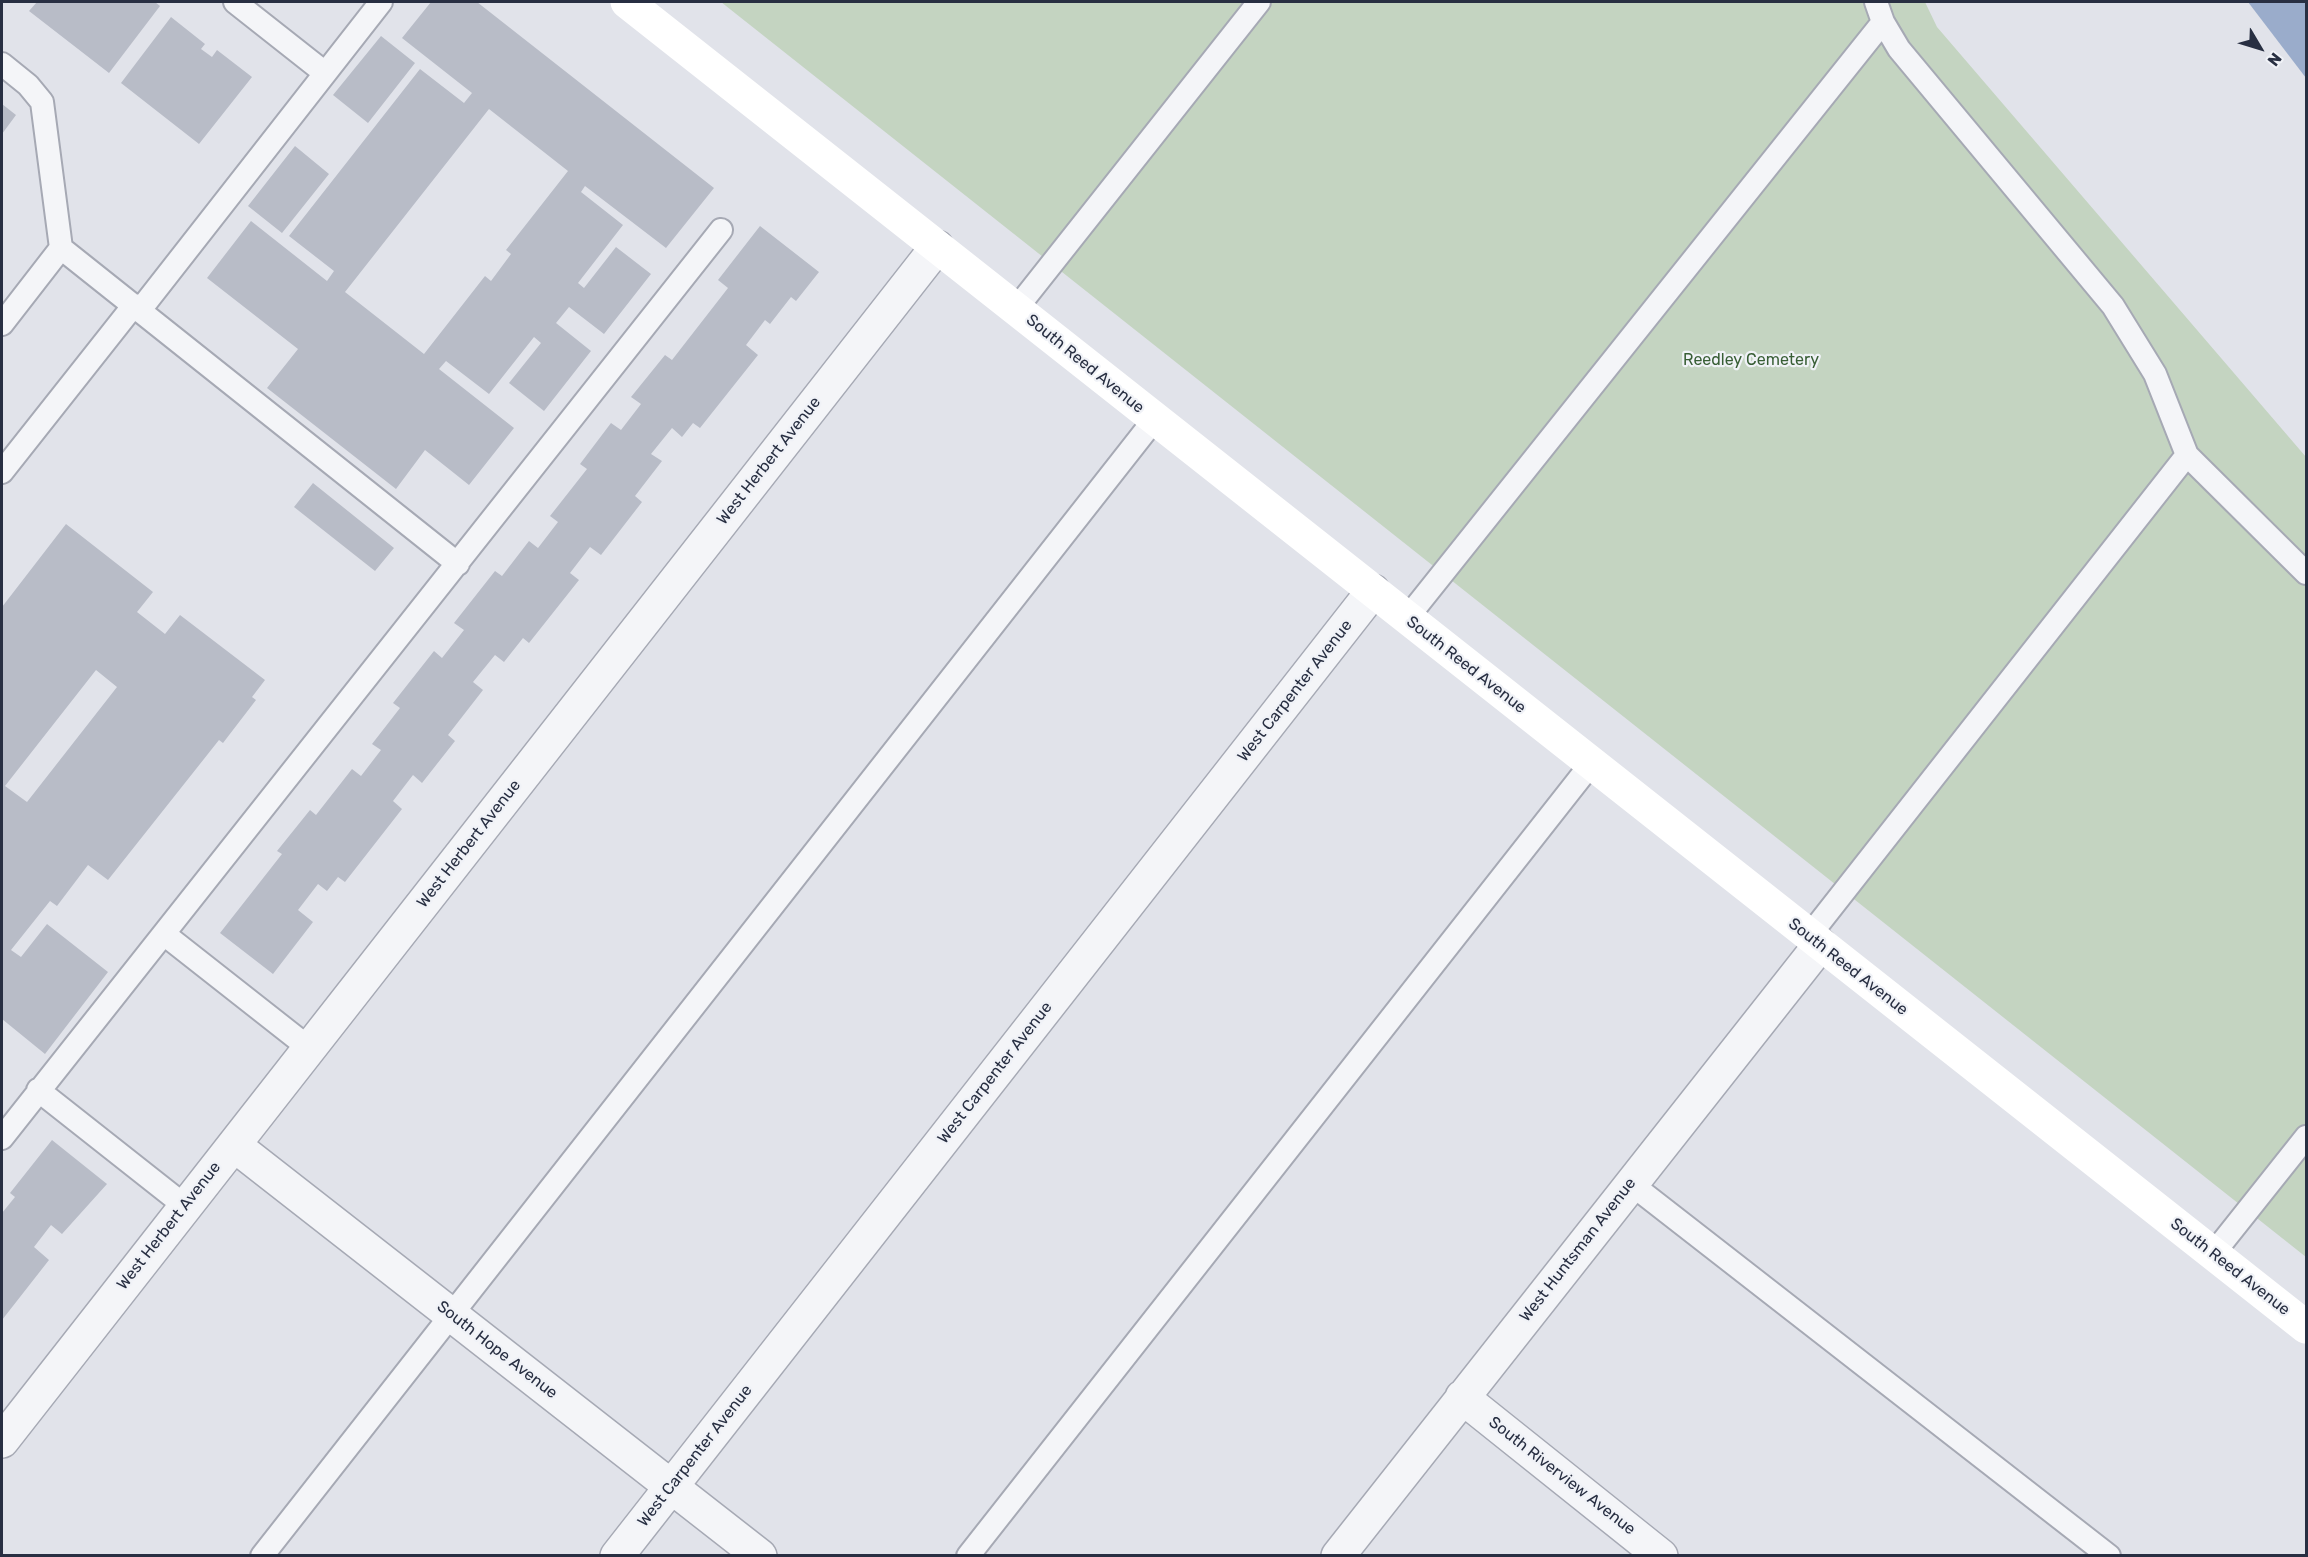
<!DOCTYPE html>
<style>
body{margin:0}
#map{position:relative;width:2308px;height:1557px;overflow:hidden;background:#e1e3ea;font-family:Rubik,sans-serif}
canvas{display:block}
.frame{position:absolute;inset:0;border:3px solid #282f42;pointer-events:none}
.north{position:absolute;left:2230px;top:18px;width:60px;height:60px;-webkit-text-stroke:4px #f0f2f7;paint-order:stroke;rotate:128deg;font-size:16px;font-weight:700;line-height:24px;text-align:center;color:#282f42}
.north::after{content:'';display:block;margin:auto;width:21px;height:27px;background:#282f42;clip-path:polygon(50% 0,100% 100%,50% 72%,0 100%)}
</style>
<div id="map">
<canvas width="2308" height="1557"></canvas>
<div class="frame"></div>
<div class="north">N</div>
</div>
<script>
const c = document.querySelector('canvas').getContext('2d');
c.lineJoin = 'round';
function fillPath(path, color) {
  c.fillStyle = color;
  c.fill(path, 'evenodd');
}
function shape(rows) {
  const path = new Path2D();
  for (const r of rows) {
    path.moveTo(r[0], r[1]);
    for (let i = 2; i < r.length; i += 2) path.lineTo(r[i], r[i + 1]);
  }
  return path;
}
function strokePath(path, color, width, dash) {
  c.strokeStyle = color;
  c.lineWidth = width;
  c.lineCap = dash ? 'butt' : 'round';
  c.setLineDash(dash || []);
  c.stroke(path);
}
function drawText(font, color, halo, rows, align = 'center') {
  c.font = font + ' Rubik,sans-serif';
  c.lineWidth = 4.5;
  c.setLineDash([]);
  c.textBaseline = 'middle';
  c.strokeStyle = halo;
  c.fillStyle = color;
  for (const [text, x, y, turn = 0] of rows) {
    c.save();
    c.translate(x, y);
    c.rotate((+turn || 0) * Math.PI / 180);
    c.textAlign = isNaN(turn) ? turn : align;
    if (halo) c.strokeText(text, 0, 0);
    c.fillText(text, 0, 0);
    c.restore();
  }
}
fillPath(shape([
 [721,2,1925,2,1937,27,2306,457,2306,1257]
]), '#c4d4c1');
fillPath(shape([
 [2248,2,2306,2,2306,78]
]), '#9aaccb');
fillPath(shape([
 [37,2,155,2,160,6,109,73,29,11],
 [431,2,477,2,714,188,666,248,585,186,581,192,623,225,578,283,584,288,616,247,651,274,604,334,569,307,556,323,591,351,544,411,509,383,541,343,534,337,489,394,446,361,439,369,514,428,469,485,425,450,396,489,267,388,298,349,207,278,251,221,327,281,334,271,289,236,420,69,464,103,472,93,402,38],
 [489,109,568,171,506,250,511,254,491,281,485,276,424,354,345,292],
 [171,17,205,44,201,49,212,57,217,50,252,77,199,144,121,83],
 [381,36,415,63,368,123,333,95],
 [2,104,16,115,2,134],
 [295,146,329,174,282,233,248,206],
 [760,226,819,272,796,301,791,297,770,324,765,320,746,345,758,355,700,428,693,423,682,437,672,428,651,454,662,461,635,496,642,502,601,555,590,547,570,573,579,580,529,643,523,638,504,662,495,655,473,682,483,690,448,735,455,741,422,783,413,775,393,801,402,809,345,882,338,877,327,891,318,884,298,910,313,922,273,974,220,933,282,854,277,851,310,810,316,815,352,769,361,776,381,750,372,744,400,708,393,703,434,651,442,658,464,630,454,623,495,571,502,576,529,541,538,548,558,522,550,516,587,469,580,464,611,423,621,430,641,404,631,397,665,355,672,360,728,288,718,280],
 [313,483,394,548,375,571,294,507],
 [66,524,153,592,137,612,165,634,180,615,265,680,252,697,256,700,223,743,219,740,108,880,88,865,57,906,50,901,11,950,21,957,47,924,108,972,45,1054,2,1019,2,607],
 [96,670,117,687,27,802,5,786],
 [52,1140,107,1184,62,1234,51,1225,34,1247,49,1260,2,1320,2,1213,15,1197,10,1193]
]), '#b8bcc7');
const lane = shape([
 [235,2,325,73],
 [1876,2,1883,22,1899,49,2113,306,2155,374,2187,455,2306,573],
 [2,64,28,85,42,102,61,248,458,564],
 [1016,309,1259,2],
 [140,310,381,2],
 [2,324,61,248],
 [2,472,134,305],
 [1407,618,1883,22],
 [164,934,309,1048],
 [1809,936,2187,455],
 [38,1090,185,1206],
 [2,1138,721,230],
 [1630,1183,2109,1556],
 [2213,1254,2306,1137],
 [262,1556,1154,420],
 [968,1556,1591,764]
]);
const street = shape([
 [234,1145,760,1556],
 [1462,1397,1661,1556],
 [2,1441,937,247],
 [617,1556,1373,591],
 [1338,1556,1820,945]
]);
strokePath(lane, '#a6a9b4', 26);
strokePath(street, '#a6a9b4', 36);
strokePath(lane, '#f4f5f8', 22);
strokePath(street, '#f4f5f8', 33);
strokePath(shape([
 [627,2,2306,1327]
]), '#fff', 33);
drawText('16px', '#385e35', '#f0f2f7', [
 ["Reedley Cemetery",1751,360]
]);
drawText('16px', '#282f42', '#f0f2f7', [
 ["South Reed Avenue",1085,364,39],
 ["West Herbert Avenue",769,461,-52],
 ["South Reed Avenue",1466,665,38],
 ["West Carpenter Avenue",1295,691,-52],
 ["West Herbert Avenue",469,844,-52],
 ["South Reed Avenue",1848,967,38],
 ["West Carpenter Avenue",995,1073,-52],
 ["West Herbert Avenue",169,1226,-52],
 ["West Huntsman Avenue",1578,1250,-52],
 ["South Reed Avenue",2230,1267,38],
 ["South Hope Avenue",497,1350,38],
 ["West Carpenter Avenue",695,1456,-52],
 ["South Riverview Avenue",1562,1476,38]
]);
</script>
